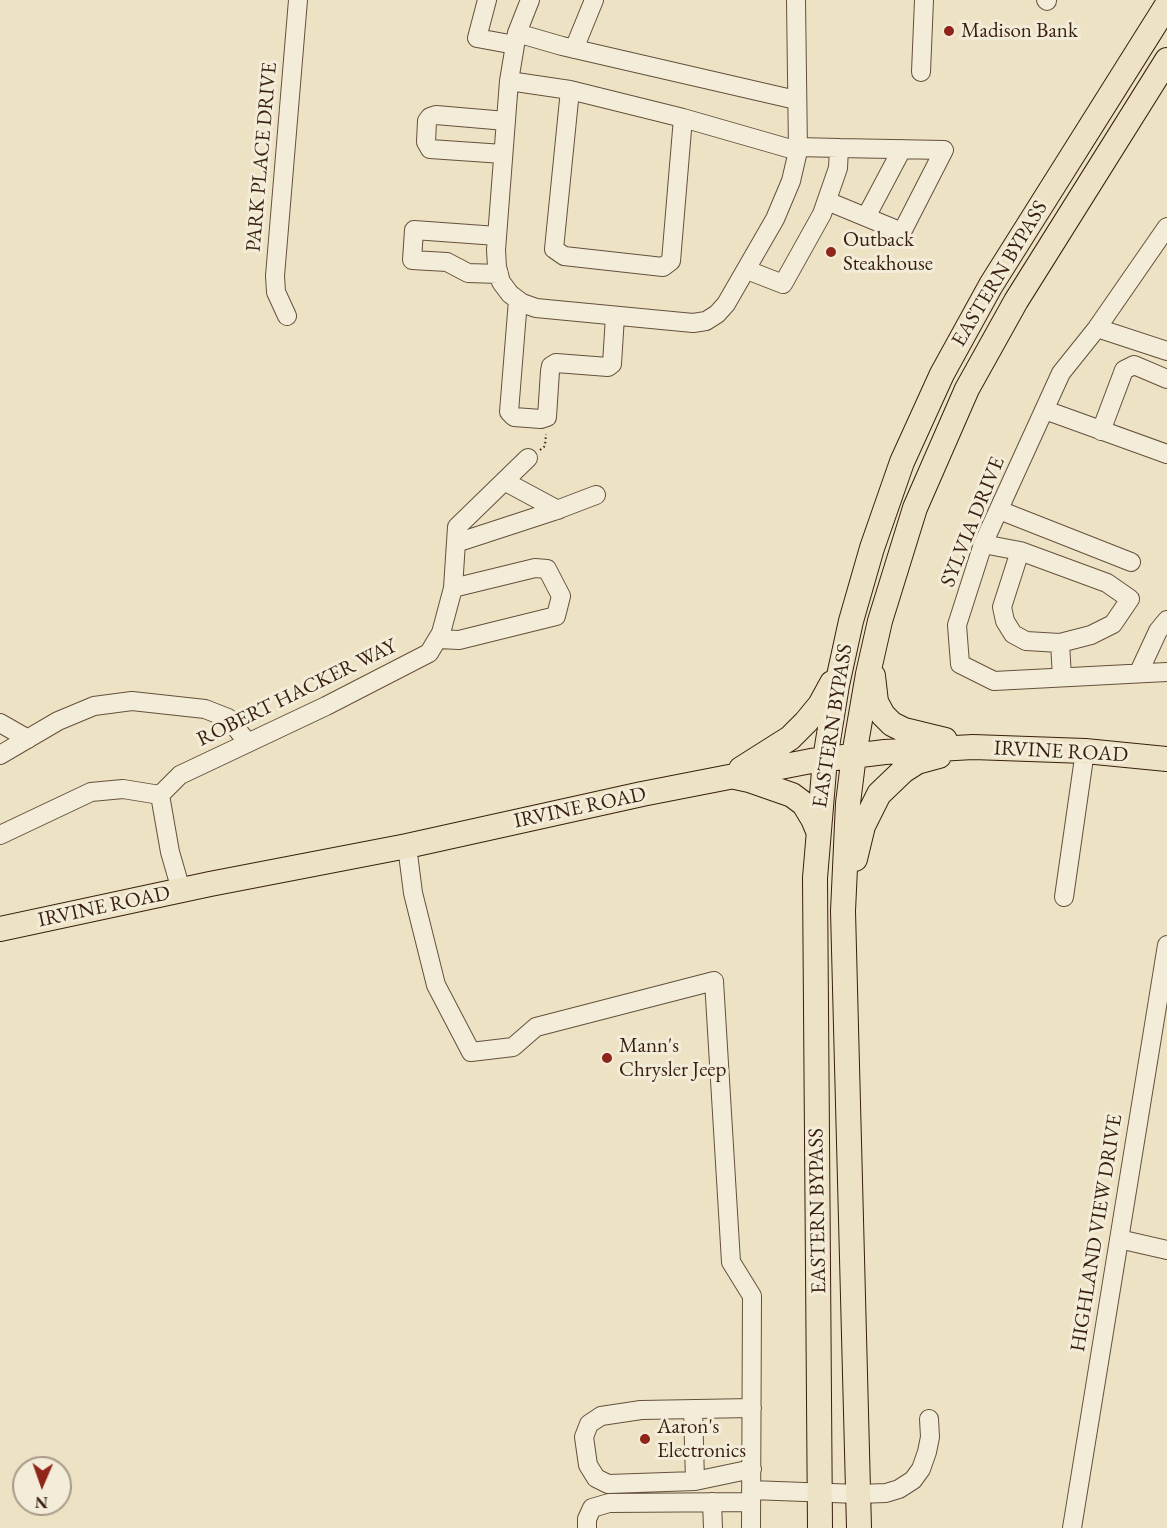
<!DOCTYPE html>
<style>
body{margin:0}
#map{position:relative;width:1167px;height:1528px;overflow:hidden;background:#ede2c3;font-family:"EB Garamond",serif}
canvas{display:block}
.north{position:absolute;left:12px;top:1456px;width:60px;height:60px;box-sizing:border-box;background:#f3ecd8;border:2px solid #a89a88;border-radius:50%;rotate:182deg;font-size:16px;font-weight:700;line-height:24px;text-align:center;color:#381f0f}
.north::after{content:'';display:block;margin:auto;width:21px;height:27px;background:#8f2418;clip-path:polygon(50% 0,100% 100%,50% 72%,0 100%)}
</style>
<div id="map">
<canvas width="1167" height="1528"></canvas>
<div class="north">N</div>
</div>
<script>
const c = document.querySelector('canvas').getContext('2d');
c.lineJoin = 'round';
function shape(rows) {
  const path = new Path2D();
  for (const r of rows) {
    path.moveTo(r[0], r[1]);
    for (let i = 2; i < r.length; i += 2) path.lineTo(r[i], r[i + 1]);
  }
  return path;
}
function strokePath(path, color, width, dash) {
  c.strokeStyle = color;
  c.lineWidth = width;
  c.lineCap = dash ? 'butt' : 'round';
  c.setLineDash(dash || []);
  c.stroke(path);
}
function drawText(font, color, halo, rows, align = 'center') {
  c.font = font + ' "EB Garamond",serif';
  c.lineWidth = 6;
  c.setLineDash([]);
  c.textBaseline = 'middle';
  c.strokeStyle = halo;
  c.fillStyle = color;
  for (const [text, x, y, turn = 0] of rows) {
    c.save();
    c.translate(x, y);
    c.rotate((+turn || 0) * Math.PI / 180);
    c.textAlign = isNaN(turn) ? turn : align;
    if (halo) c.strokeText(text, 0, 0);
    c.fillText(text, 0, 0);
    c.restore();
  }
}
const minor = shape([
 [487,0,477,38,515,45],
 [530,0,517,33,509,81,496,250,497,267,501,282,510,294,522,303,536,308,693,323,706,321,717,314,726,304,775,219,791,181,798,151,796,0],
 [1046,0,1047,1],
 [517,33,562,46,796,100],
 [574,49,594,0],
 [921,72,924,0],
 [509,81,570,90,683,118,798,151],
 [570,90,554,249,564,256,663,267,671,261,683,118],
 [503,154,430,149,426,142,427,121,430,117,436,115,506,121],
 [827,201,902,232,944,150,839,148],
 [866,217,902,149],
 [1167,227,1097,328,1061,373,983,544,957,625,960,664,994,681,1167,672],
 [497,236,414,230,412,260,447,262,468,273,499,274],
 [747,270,783,284,822,214,838,168,839,148,798,147],
 [518,300,509,412,514,417,541,419,547,417,550,371,551,366,556,363,608,367,612,364,615,316],
 [287,316,276,292,275,276,298,0],
 [1097,328,1167,351],
 [1045,410,1167,454],
 [1101,431,1124,370,1134,365,1167,379],
 [504,481,558,510],
 [999,510,1131,562],
 [456,543,554,511,596,495],
 [983,544,1020,551,1107,583,1130,599,1113,624,1091,635,1060,643,1062,677],
 [1020,551,1002,607,1005,621,1013,634,1026,641,1060,643],
 [438,639,459,640,556,616,561,596,547,569,535,568,453,588],
 [1139,672,1158,631,1167,620],
 [0,723,28,739],
 [0,755,58,721,94,706,132,701,205,709,228,718,248,743],
 [0,835,91,792,123,789,160,795],
 [407,846,413,893,436,985,471,1052,513,1047,536,1027,714,981,731,1262,752,1296,751,1528],
 [181,890,170,852,160,795,180,775,326,706,429,653,441,633,453,588,457,527,528,458],
 [1064,897,1085,751],
 [1119,1239,1167,1250],
 [693,1409,695,1481],
 [752,1469,695,1481,608,1484,596,1478,588,1465,584,1437,589,1424,601,1416,641,1410,752,1408],
 [751,1490,858,1494,886,1493,899,1489,913,1480,921,1469,927,1452,930,1437,929,1419],
 [712,1502,713,1528],
 [587,1528,587,1519,592,1508,609,1503,751,1502],
 [1072,1528,1167,945]
]);
const major = shape([
 [873,676,876,702,883,715,892,724,904,730,945,740],
 [741,769,790,738,806,722,820,705,832,683],
 [735,777,749,780,792,795,804,804,813,819,818,831],
 [855,859,863,826,879,794,903,771,917,762,939,756],
 [0,929,210,884,407,846,642,794,811,761,885,752,973,747,1085,751,1167,759],
 [820,1528,815,878,825,759,837,685,851,621,872,548,902,462,942,374,991,285,1167,5],
 [859,1528,843,911,848,803,854,755,868,674,880,621,915,508,967,389,1016,301,1167,60]
]);
strokePath(minor, '#65503c', 20);
strokePath(major, '#381f0f', 26);
strokePath(shape([
 [540,450,545,446,546,434]
]), '#381f0f', 2, [1.5, 3]);
strokePath(minor, '#f3ecd8', 18);
strokePath(major, '#ede2c3', 24);
for (const [x, y, r, color] of [
 [949,31,6,"#8f2418"],
 [831,252,6,"#8f2418"],
 [607,1058,6,"#8f2418"],
 [645,1439,6,"#8f2418"]
]) {
  const dot = new Path2D();
  dot.arc(x, y, r, 0, 2 * Math.PI);
  c.fillStyle = color;
  c.fill(dot);
  strokePath(dot, '#f3ecd8', 2);
}
drawText('21px', '#381f0f', '#f3ecd8', [
 ["Madison Bank",961,31],
 ["Outback",843,240],
 ["Steakhouse",843,264],
 ["Mann's",619,1046],
 ["Chrysler Jeep",619,1070],
 ["Aaron's",657,1427],
 ["Electronics",657,1451]
], 'left');
drawText('21px', '#381f0f', '#f3ecd8', [
 ["PARK PLACE DRIVE",262,157,-85],
 ["EASTERN BYPASS",1000,274,-59],
 ["SYLVIA DRIVE",973,522,-68],
 ["ROBERT HACKER WAY",297,693,-26],
 ["EASTERN BYPASS",833,726,-81],
 ["IRVINE ROAD",1061,752,3],
 ["IRVINE ROAD",580,808,-12],
 ["IRVINE ROAD",104,907,-12],
 ["EASTERN BYPASS",818,1211,-91],
 ["HIGHLAND VIEW DRIVE",1097,1233,-81]
]);
</script>
